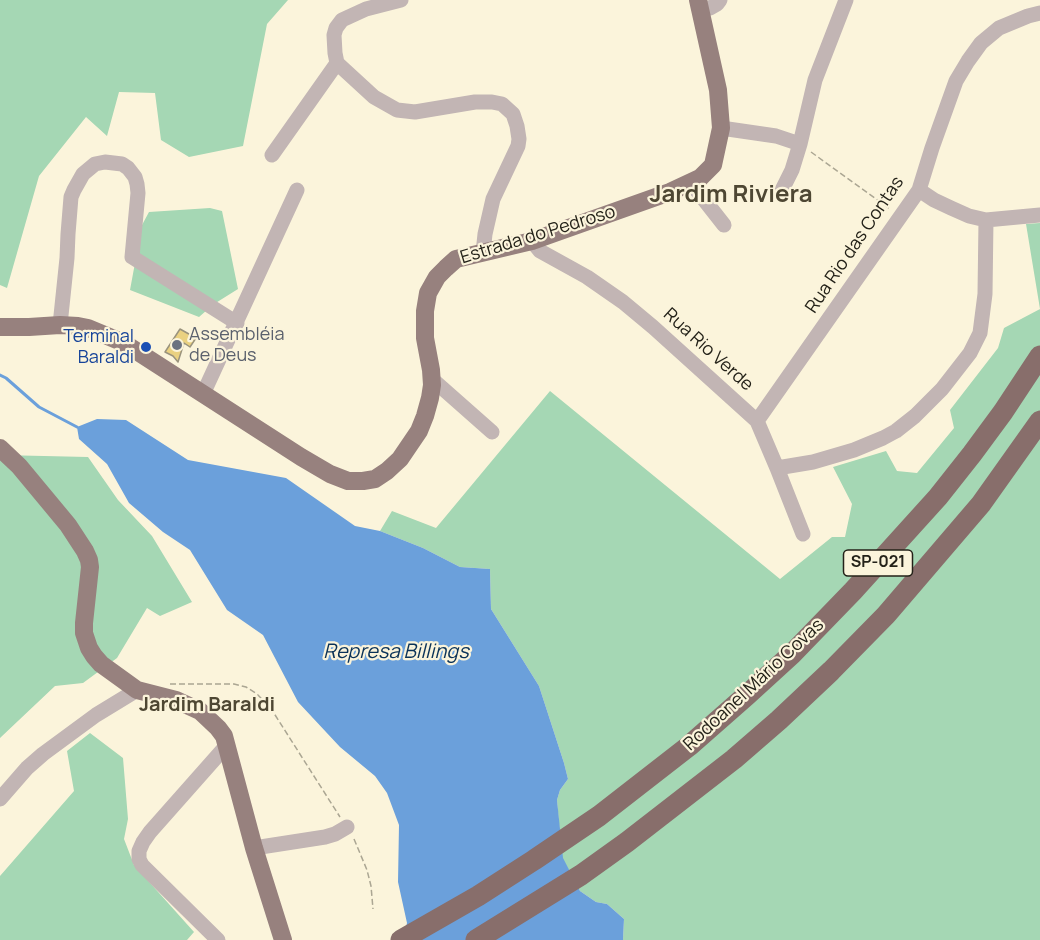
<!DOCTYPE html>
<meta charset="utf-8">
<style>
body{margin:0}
canvas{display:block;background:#fbf4db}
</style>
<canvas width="1040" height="940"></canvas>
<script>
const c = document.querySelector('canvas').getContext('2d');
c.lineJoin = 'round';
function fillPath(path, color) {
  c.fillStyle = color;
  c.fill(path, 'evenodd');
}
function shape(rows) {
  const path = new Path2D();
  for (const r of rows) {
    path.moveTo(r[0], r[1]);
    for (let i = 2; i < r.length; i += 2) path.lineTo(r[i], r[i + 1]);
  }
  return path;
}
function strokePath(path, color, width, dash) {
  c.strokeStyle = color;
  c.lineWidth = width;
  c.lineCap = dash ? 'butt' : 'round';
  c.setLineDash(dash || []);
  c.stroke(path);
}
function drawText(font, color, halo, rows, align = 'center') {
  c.font = font + ' Manrope,sans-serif';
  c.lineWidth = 4.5;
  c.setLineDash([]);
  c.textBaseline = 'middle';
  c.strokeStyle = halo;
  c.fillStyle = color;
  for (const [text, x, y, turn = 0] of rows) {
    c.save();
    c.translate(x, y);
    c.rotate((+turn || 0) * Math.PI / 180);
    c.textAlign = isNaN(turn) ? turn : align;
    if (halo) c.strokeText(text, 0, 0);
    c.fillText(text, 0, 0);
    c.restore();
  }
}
fillPath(shape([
 [0,0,288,0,267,24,243,146,189,157,161,140,155,93,119,92,107,136,86,117,39,176,7,288,0,285],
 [210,208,222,211,238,289,214,304,199,317,130,290,142,225,149,212],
 [1040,223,1040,940,623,940,624,919,607,904,596,902,580,891,562,858,557,800,560,790,568,779,564,763,539,686,491,609,490,569,460,567,423,548,380,531,392,511,436,528,550,391,780,579,832,537,845,537,852,504,833,467,886,451,897,471,917,473,954,428,950,410,998,348,1004,328,1040,309,1026,224],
 [0,455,88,457,118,500,152,536,192,602,160,616,147,608,117,658,83,683,55,686,0,738],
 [90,733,123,758,128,819,124,839,134,865,194,932,187,940,0,940,0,876,74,791,67,751]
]), '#a5d7b4');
fillPath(shape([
 [97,419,126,420,188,460,286,478,355,526,380,531,423,548,460,567,490,569,491,609,539,686,564,763,568,779,560,790,557,800,563,858,580,891,596,902,607,904,624,919,623,940,403,940,407,923,398,882,399,825,387,793,375,776,340,747,298,702,263,635,227,610,190,550,163,532,129,503,107,464,79,439,77,427]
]), '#6ba0db');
strokePath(shape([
 [0,375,6,378,39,407,77,427]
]), '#6ba0db', 3);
const building = shape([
 [180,329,196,338,190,347,184,343,178,362,173,356,165,352,180,329]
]);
fillPath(building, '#ead181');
strokePath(building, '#9a937d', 1.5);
strokePath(shape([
 [811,152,890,209],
 [170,684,234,684,246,687,257,694,270,707,340,817],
 [354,839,367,870,371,886,373,909]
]), '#aba693', 1.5, [6, 3]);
strokePath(shape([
 [401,0,366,9,342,20,336,28,334,35,335,53,337,63,374,97,397,110,415,112,475,102,492,102,502,104,513,114,517,126,519,139,518,146,493,199,485,234,483,253],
 [699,8,710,8,717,4,720,0],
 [721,128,776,136,800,144],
 [272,155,337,63],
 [691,183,724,225],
 [782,190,792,170,800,144,815,80,846,0],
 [919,190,934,200,951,208,969,216,986,220,1040,215],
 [532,241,540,251,587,277,623,302,653,327,757,421,777,468,803,534],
 [60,325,67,258,68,234,71,197,74,190,83,174,95,164,105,162,122,164,128,168,135,177,137,184,138,193,132,257,237,323],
 [432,379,492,432],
 [203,394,297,190],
 [757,421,919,190,932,148,956,81,968,61,981,43,999,28,1028,16,1040,13],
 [777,468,813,462,854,450,883,438,896,431,915,416,942,389,970,353,980,333,985,294,986,220],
 [0,799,27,768,43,754,96,715,137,690],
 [254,848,325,837,335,834,347,827],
 [218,940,142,865,139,859,139,851,143,842,150,832,227,745]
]), '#c2b5b4', 15);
strokePath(shape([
 [0,327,29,327,60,325,78,326,88,328,124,343,301,457,330,474,348,481,363,481,375,479,387,471,400,459,419,431,425,416,430,398,432,385,431,370,425,338,425,311,428,293,437,277,446,268,456,259,532,241,670,192,700,178,713,165,721,128,718,90,698,0],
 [0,448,19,466,68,525,85,551,89,560,90,567,84,623,84,633,89,648,94,656,101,664,137,690,176,700,200,711,218,728,224,736,254,848,283,940]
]), '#97817e', 18);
strokePath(shape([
 [401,940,478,896,534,860,599,816,689,746,747,695,792,654,853,591,938,497,972,454,1003,412,1040,356],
 [476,940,581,875,627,842,734,759,779,720,831,671,886,615,981,504,1040,421]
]), '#886e6b', 21);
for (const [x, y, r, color] of [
 [177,345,6,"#6b7280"],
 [146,347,6,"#1a4fb4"]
]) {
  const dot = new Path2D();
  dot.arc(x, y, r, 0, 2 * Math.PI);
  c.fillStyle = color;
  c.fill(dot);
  strokePath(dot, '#fbf4db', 2);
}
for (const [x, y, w] of [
 [878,563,69]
]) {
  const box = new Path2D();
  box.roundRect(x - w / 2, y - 13, w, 26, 4.5);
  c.fillStyle = '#fbf4db';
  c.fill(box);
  strokePath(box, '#242219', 1.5);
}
drawText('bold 16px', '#242219', null, [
 ["SP-021",878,563]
]);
drawText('18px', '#242219', '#fbf4db', [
 ["Estrada do Pedroso",538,235,-17],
 ["Rua Rio das Contas",855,245,-56],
 ["Rua Rio Verde",708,350,42],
 ["Rodoanel Mário Covas",754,685,-43]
]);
drawText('18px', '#5b616d', '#fbf4db', [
 ["Assembléia",189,335],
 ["de Deus",189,356]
], 'left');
drawText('18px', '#164399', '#fbf4db', [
 ["Terminal",134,337],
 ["Baraldi",134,358]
], 'right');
drawText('italic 20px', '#0a3258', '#fbf4db', [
 ["Represa Billings",396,652]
]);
drawText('bold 20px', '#4e4733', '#fbf4db', [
 ["Jardim Baraldi",207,705]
]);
drawText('bold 24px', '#4e4733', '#fbf4db', [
 ["Jardim Riviera",731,195]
]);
</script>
